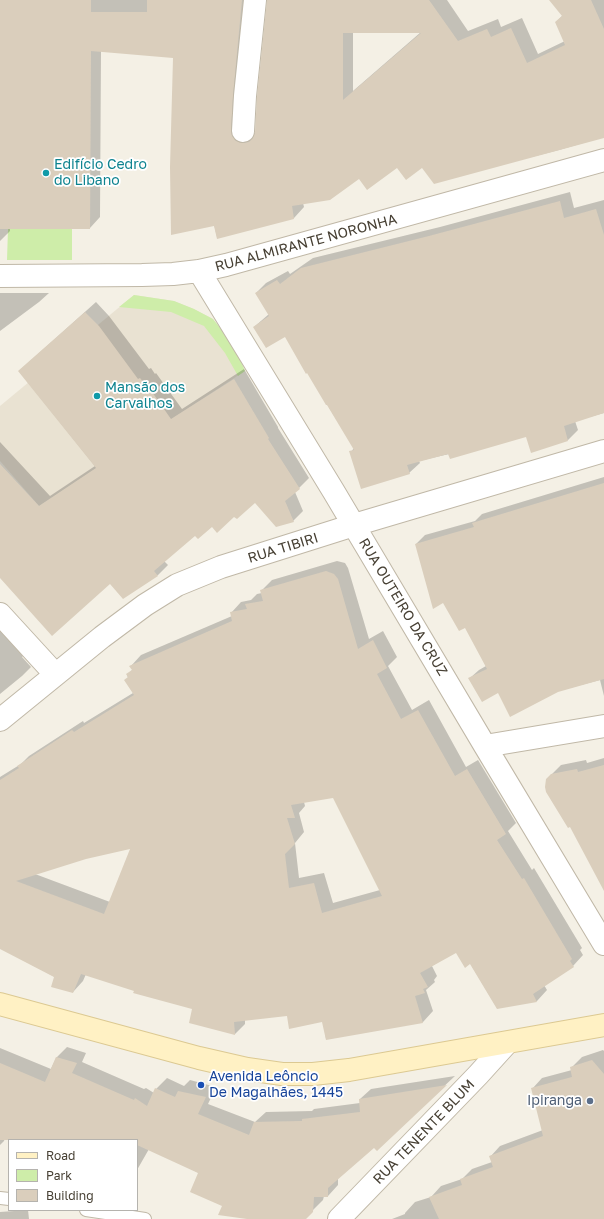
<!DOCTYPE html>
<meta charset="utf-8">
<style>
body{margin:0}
#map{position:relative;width:604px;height:1219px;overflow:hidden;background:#f4f0e5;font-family:"Golos Text",sans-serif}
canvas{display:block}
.legend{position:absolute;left:8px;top:1139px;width:130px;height:72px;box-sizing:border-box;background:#fff;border:1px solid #b5b3ae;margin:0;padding:5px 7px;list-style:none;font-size:12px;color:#474034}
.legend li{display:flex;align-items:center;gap:8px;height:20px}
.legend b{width:20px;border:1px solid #b5b3ae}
</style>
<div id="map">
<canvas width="604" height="1219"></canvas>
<ul class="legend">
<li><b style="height:5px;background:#fff1c4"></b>Road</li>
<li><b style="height:11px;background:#ceeda9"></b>Park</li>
<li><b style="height:11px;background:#dacebc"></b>Building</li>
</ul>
</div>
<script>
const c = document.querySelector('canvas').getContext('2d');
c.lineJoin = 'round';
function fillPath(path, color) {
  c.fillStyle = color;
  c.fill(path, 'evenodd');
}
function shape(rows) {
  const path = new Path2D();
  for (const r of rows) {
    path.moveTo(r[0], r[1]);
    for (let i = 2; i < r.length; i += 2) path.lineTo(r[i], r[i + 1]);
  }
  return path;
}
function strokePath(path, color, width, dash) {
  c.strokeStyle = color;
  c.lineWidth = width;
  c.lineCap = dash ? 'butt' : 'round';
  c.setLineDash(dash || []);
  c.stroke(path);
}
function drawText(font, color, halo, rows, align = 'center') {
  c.font = font + ' "Golos Text",sans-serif';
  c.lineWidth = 3.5;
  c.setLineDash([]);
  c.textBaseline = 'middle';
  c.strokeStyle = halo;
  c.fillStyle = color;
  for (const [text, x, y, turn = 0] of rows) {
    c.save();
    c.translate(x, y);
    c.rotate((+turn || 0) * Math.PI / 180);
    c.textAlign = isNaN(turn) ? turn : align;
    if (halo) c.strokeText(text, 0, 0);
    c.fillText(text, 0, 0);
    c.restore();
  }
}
fillPath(shape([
 [134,295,174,301,194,309,213,319,245,371,39,506,0,461,0,406]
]), '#e9e2d2');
fillPath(shape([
 [8,229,72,229,72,260,7,260],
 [134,295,174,301,194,309,213,319,230,340,238,354,245,371,238,376,225,353,204,326,171,312,119,307]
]), '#ceeda9');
fillPath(shape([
 [0,0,251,0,246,131,254,133,256,133,268,0,447,0,468,31,498,19,501,27,522,18,538,54,565,41,556,22,563,15,550,0,604,0,604,137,559,150,434,182,422,167,398,167,359,178,303,203,304,207,294,218,217,237,174,57,101,51,100,217,90,228,10,228,10,231,0,241],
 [353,32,421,32,353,91],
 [570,192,574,208,604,200,604,413,575,421,578,430,568,440,527,436,419,461,420,463,409,473,351,452,354,448,285,336,254,327,269,314,256,293,266,283,288,271,290,274,313,258,440,227],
 [0,293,49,293,39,302,0,331],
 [96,302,109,316,149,369,151,368,155,374,156,373,182,409,244,369,278,427,278,428,309,478,295,492,303,511,293,521,255,502,234,515,195,535,164,561,168,565,158,575,123,597,110,583,0,576,0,442,50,496,95,466,19,371],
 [604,477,604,696,600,680,558,691,498,692,470,678,479,670,486,666,465,626,416,544,425,535,475,521,482,514],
 [337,561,345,563,348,568,369,639,383,631,397,657,388,666,412,710,429,700,466,767,478,760,516,823,508,831,532,870,534,868,582,948,580,950,583,955,573,966,544,985,547,990,537,1001,497,1008,470,963,456,951,432,966,437,976,434,980,435,982,426,990,433,1011,423,1022,326,1039,323,1021,287,1015,245,1020,245,1024,235,1034,194,1008,86,974,83,981,73,992,55,977,0,948,0,777,21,764,29,756,83,721,84,723,133,693,127,675,133,669,131,666,141,655,232,616,231,613,241,602,251,600,257,594,262,593,261,591,272,580],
 [334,797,380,890,333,903,324,873,299,878,295,843,304,832,299,813,305,806,304,802],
 [132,847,110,902,35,874,86,858],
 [0,620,27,652,22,657,31,667,22,676,0,694],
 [604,758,604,886,547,779,561,765,586,760,587,763],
 [67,1047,86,1053,82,1062,144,1089,146,1088,154,1093,156,1089,167,1078,184,1086,190,1080,216,1087,208,1104,255,1122,266,1112,312,1111,314,1109,360,1103,360,1099,371,1089,455,1076,377,1149,374,1146,338,1177,338,1185,328,1196,324,1196,323,1200,304,1219,255,1219,223,1205,199,1173,149,1149,137,1170,137,1140,32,1140,8,1129,4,1141,0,1145,0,1048,51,1069,56,1058],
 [603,1050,604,1051,604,1219,392,1219,405,1214,405,1213,415,1202,431,1197,441,1186,462,1179,472,1169,492,1162,490,1157,500,1146,543,1130,532,1089,542,1078,572,1070,571,1068,582,1057],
 [28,1210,29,1219,0,1219,0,1212]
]), '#0003');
fillPath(shape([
 [0,0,91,0,91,12,147,12,147,0,242,0,233,95,231,130,232,136,236,141,243,143,249,142,253,138,255,132,257,97,267,0,429,0,458,41,487,29,491,37,511,28,527,63,565,45,555,22,562,16,549,0,591,0,604,29,604,138,434,184,422,168,406,180,397,168,367,190,359,179,330,200,292,206,294,219,217,239,214,226,171,235,170,167,173,58,91,51,90,229,0,229],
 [343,33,421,33,343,100],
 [560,201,564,218,596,209,604,235,604,413,564,426,568,441,531,453,526,437,450,459,448,454,407,465,410,474,361,489,349,451,354,450,327,405,326,405,307,373,306,374,285,337,266,348,253,327,269,316,255,293,277,280,280,284,301,268,429,236],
 [85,312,99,326,138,379,140,378,144,383,145,382,171,419,234,379,269,438,268,439,300,489,285,501,294,522,276,527,255,503,237,519,234,517,217,533,212,527,198,539,195,536,154,571,158,576,123,599,110,584,52,636,0,578,0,464,39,506,96,468,18,371],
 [604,483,604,679,558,692,510,717,498,693,482,702,468,678,487,669,465,628,459,631,443,603,433,609,415,544,474,527,472,523],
 [326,571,334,574,338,579,358,649,373,640,387,668,377,674,401,719,418,710,455,776,467,769,506,834,497,840,522,879,524,878,572,959,570,961,574,967,533,994,537,1002,497,1009,470,964,465,968,456,953,420,973,428,987,423,989,425,993,415,996,423,1023,326,1040,322,1022,289,1029,287,1016,234,1022,235,1035,189,1023,192,1009,133,993,134,991,81,974,73,993,51,987,54,977,0,949,0,780,19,768,17,766,72,730,74,732,134,695,124,680,128,677,126,674,132,670,129,666,232,621,230,612,247,609,245,604,263,601,260,590],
 [333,798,382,896,322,913,314,883,289,888,285,854,295,844,287,818,295,818,291,805],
 [130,849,104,914,16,881,86,859],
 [604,765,604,891,570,827,568,828,546,792,545,787,546,779,551,774,577,769,578,772],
 [56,1057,77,1063,72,1073,134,1100,135,1098,147,1106,155,1088,175,1097,178,1091,206,1097,198,1114,249,1135,254,1122,302,1121,302,1119,360,1112,359,1099,447,1085,377,1151,374,1148,328,1188,328,1197,314,1197,313,1212,306,1219,247,1219,218,1215,222,1206,190,1192,198,1173,137,1145,137,1140,0,1140,0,1063,45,1082],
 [592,1060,604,1074,604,1219,439,1219,429,1197,462,1185,460,1179,493,1167,489,1156,543,1136,531,1088,572,1077,570,1067]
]), '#dacebc');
const lane = shape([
 [0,1198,9,1199],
 [86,1210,145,1219]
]);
const street = shape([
 [243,131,245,96,255,0],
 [199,271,334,492,485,746,604,944],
 [0,276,142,275,173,274,199,271,226,265,604,160],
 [0,614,55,674],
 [0,720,102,637,145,605,177,585,221,567,354,525,604,451],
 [485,746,604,726],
 [339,1219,478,1075,507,1043]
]);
const secondary = shape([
 [0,1004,199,1058,247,1069,282,1074,313,1074,349,1070,604,1025]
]);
strokePath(lane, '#c0b8a7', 14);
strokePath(street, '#c0b8a7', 24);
strokePath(secondary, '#dcc992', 24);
strokePath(lane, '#fff', 12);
strokePath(street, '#fff', 22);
strokePath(secondary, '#fff1c4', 22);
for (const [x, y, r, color] of [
 [46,173,4,"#0f9aa8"],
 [97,396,4,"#0f9aa8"],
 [201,1085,4,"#1a4fb4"],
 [590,1101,4,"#5c6f8a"]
]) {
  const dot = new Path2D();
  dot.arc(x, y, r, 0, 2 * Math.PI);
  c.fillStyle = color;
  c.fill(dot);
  strokePath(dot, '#fff', 1.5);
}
drawText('14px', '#0d838f', '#fff', [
 ["Edifício Cedro",54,165],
 ["do Libano",54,181],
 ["Mansão dos",105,388],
 ["Carvalhos",105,404]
], 'left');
drawText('14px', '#474034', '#fff', [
 ["RUA ALMIRANTE NORONHA",306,243,-15],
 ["RUA TIBIRI",283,548,-17],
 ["RUA OUTEIRO DA CRUZ",403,607,59],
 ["RUA TENENTE BLUM",424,1132,-46]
]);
drawText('14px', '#164399', '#fff', [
 ["Avenida Leôncio",209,1077],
 ["De Magalhães, 1445",209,1093]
], 'left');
drawText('14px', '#4e5e75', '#fff', [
 ["Ipiranga",582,1101]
], 'right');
</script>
